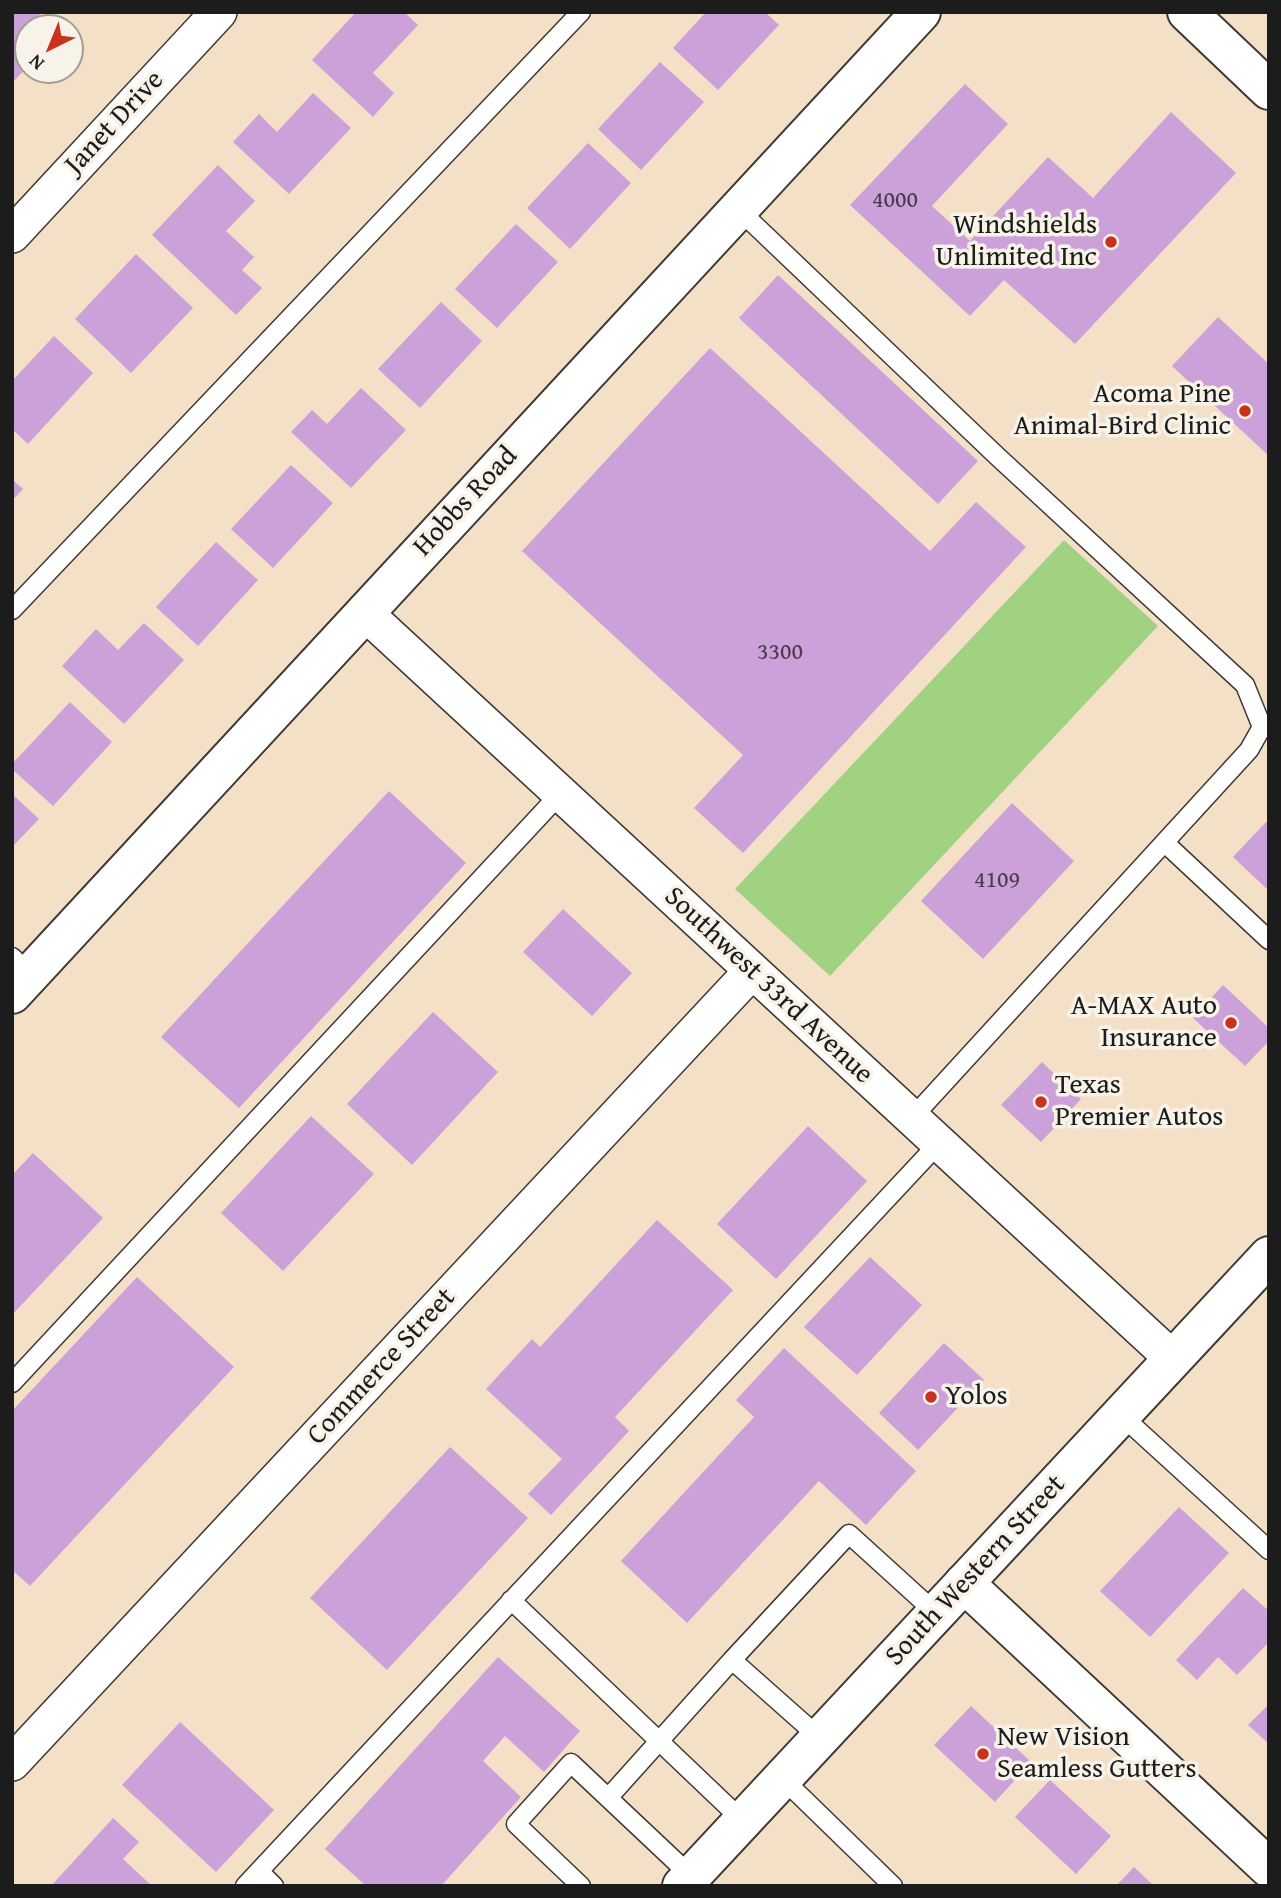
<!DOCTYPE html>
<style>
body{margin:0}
#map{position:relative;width:1281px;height:1898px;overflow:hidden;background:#f4e0c6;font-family:"Gentium Book Plus",serif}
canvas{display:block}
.frame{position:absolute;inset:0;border:14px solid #1c1c1c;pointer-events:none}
.north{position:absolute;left:14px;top:14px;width:70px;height:70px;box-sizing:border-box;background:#f7f3e8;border:2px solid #9f9d96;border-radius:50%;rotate:223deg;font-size:19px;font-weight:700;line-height:28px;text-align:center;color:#1c1c1c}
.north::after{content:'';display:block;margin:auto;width:24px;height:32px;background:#c8321e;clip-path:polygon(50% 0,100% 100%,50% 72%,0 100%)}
</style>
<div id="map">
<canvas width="1281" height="1898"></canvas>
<div class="frame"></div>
<div class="north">N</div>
</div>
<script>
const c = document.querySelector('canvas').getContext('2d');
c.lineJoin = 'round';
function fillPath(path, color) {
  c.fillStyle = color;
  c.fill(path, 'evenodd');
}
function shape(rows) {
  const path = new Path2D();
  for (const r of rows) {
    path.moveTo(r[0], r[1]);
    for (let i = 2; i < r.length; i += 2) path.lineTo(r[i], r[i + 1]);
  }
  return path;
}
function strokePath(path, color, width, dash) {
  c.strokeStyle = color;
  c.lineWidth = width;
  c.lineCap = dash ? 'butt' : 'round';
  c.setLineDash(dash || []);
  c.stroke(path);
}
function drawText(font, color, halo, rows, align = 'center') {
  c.font = font + ' "Gentium Book Plus",serif';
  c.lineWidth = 7;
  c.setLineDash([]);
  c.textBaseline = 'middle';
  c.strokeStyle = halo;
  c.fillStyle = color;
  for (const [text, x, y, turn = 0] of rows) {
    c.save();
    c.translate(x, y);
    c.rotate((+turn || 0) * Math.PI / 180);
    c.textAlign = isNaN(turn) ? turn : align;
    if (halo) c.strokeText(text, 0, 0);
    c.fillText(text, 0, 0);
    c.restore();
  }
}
fillPath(shape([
 [1064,540,1158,626,830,976,735,889]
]), '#a0d282');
fillPath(shape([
 [12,12,42,12,18,38,28,47,28,66,12,83],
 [356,12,404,12,418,25,373,73,394,93,373,117,312,60],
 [706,12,765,12,779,25,718,90,673,48],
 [660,62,704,102,641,170,598,129],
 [965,84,1008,124,932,206,970,241,1048,157,1093,198,1171,112,1236,173,1075,344,1004,280,970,316,850,205],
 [313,93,351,128,289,194,233,142,259,114,277,132],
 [588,143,631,183,570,249,527,208],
 [218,165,255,201,226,231,254,257,242,270,262,288,236,315,152,235],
 [516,224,558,262,497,328,455,289],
 [136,254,193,308,131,373,75,319],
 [778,275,978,461,938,504,739,318],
 [441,302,482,341,420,408,378,369],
 [1218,317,1269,364,1269,456,1172,366],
 [54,336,93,373,28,444,12,429,12,381],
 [710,348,930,551,976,502,1026,547,743,853,694,808,743,755,522,551],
 [361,388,406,430,351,488,291,432,312,410,327,424],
 [291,465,333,503,273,568,231,529],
 [12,479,23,489,12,501],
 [216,542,258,580,198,646,156,607],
 [144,623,184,660,124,724,62,666,96,629,118,650],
 [70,702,112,742,53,806,12,769,12,764],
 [389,791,466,863,239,1108,161,1037],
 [12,794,39,819,12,847],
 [1012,803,1074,861,983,959,921,901],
 [1267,821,1269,823,1269,891,1233,857],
 [563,909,632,973,592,1016,523,952],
 [1223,985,1269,1028,1269,1041,1245,1066,1193,1018],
 [433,1012,498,1072,412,1165,347,1104],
 [1042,1062,1081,1099,1041,1142,1001,1105],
 [311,1116,374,1174,283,1271,221,1213],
 [808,1126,867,1181,776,1279,717,1224],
 [33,1153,103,1218,12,1315,12,1175],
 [657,1220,733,1290,615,1417,629,1431,551,1515,528,1494,562,1459,486,1389,532,1339,540,1347],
 [870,1257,922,1305,857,1375,804,1327],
 [137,1277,234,1367,30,1586,12,1570,12,1411],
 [944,1343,984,1380,918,1450,879,1413],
 [784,1348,916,1471,866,1525,819,1481,687,1623,621,1561,754,1417,736,1400],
 [450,1447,528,1518,387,1670,310,1598],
 [1179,1507,1229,1553,1150,1637,1100,1591],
 [1243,1588,1269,1611,1269,1642,1237,1675,1218,1657,1197,1680,1176,1660],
 [498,1657,580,1731,544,1772,505,1736,483,1761,521,1797,441,1886,366,1886,325,1849],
 [1269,1704,1269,1744,1248,1725],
 [971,1706,1031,1762,995,1802,934,1745],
 [180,1722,274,1810,216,1872,122,1785],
 [1050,1780,1111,1836,1076,1874,1015,1817],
 [113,1818,139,1842,123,1859,152,1886,51,1886],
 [1134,1867,1154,1886,1116,1886]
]), '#cca1da');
const service = shape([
 [739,210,998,457,1245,685,1262,727,1249,750,911,1119],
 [12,610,581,12],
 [1165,843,1269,940],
 [12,957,30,974],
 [12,1383,560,794],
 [1121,1415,1269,1550],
 [511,1600,743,1821],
 [732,1660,849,1534,936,1613],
 [782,1778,893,1886],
 [608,1798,732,1660,820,1738],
 [259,1871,274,1886],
 [245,1886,938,1144],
 [581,1886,516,1824,571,1763,691,1876]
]);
const minor = shape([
 [12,235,219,12],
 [364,612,1173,1359],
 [12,1763,752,971]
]);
const tertiary = shape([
 [12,994,921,12],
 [964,1583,1269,1868]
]);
const secondary = shape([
 [1187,12,1269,90],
 [682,1886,1269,1256]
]);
strokePath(service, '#3c3936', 21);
strokePath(minor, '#3c3936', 38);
strokePath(tertiary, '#3c3936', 42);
strokePath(secondary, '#3c3936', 42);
strokePath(service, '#fff', 18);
strokePath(minor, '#fff', 35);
strokePath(tertiary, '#fff', 38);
strokePath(secondary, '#fff', 38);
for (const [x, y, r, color] of [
 [1111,242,7,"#c8321e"],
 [1245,411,7,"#c8321e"],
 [1231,1023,7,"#c8321e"],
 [1041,1102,7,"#c8321e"],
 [931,1397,7,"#c8321e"],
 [983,1754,7,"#c8321e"]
]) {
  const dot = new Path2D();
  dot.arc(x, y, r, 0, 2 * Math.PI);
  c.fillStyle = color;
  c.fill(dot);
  strokePath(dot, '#f7f3e8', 2.5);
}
drawText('24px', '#483d4c', null, [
 ["4000",895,201],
 ["3300",780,653],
 ["4109",997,881]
]);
drawText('28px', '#1c1c1c', '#f7f3e8', [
 ["Janet Drive",115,123,-47],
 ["Hobbs Road",466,502,-47],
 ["Southwest 33rd Avenue",768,986,43],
 ["Commerce Street",382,1367,-47],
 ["South Western Street",976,1571,-47]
]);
drawText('28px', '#1c1c1c', '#f7f3e8', [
 ["Windshields",1097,226],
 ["Unlimited Inc",1097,258],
 ["Acoma Pine",1231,395],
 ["Animal-Bird Clinic",1231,427],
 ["A-MAX Auto",1217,1007],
 ["Insurance",1217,1039],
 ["Texas",1055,1086,"left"],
 ["Premier Autos",1055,1118,"left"],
 ["Yolos",945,1397,"left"],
 ["New Vision",997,1738,"left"],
 ["Seamless Gutters",997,1770,"left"]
], 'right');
</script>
